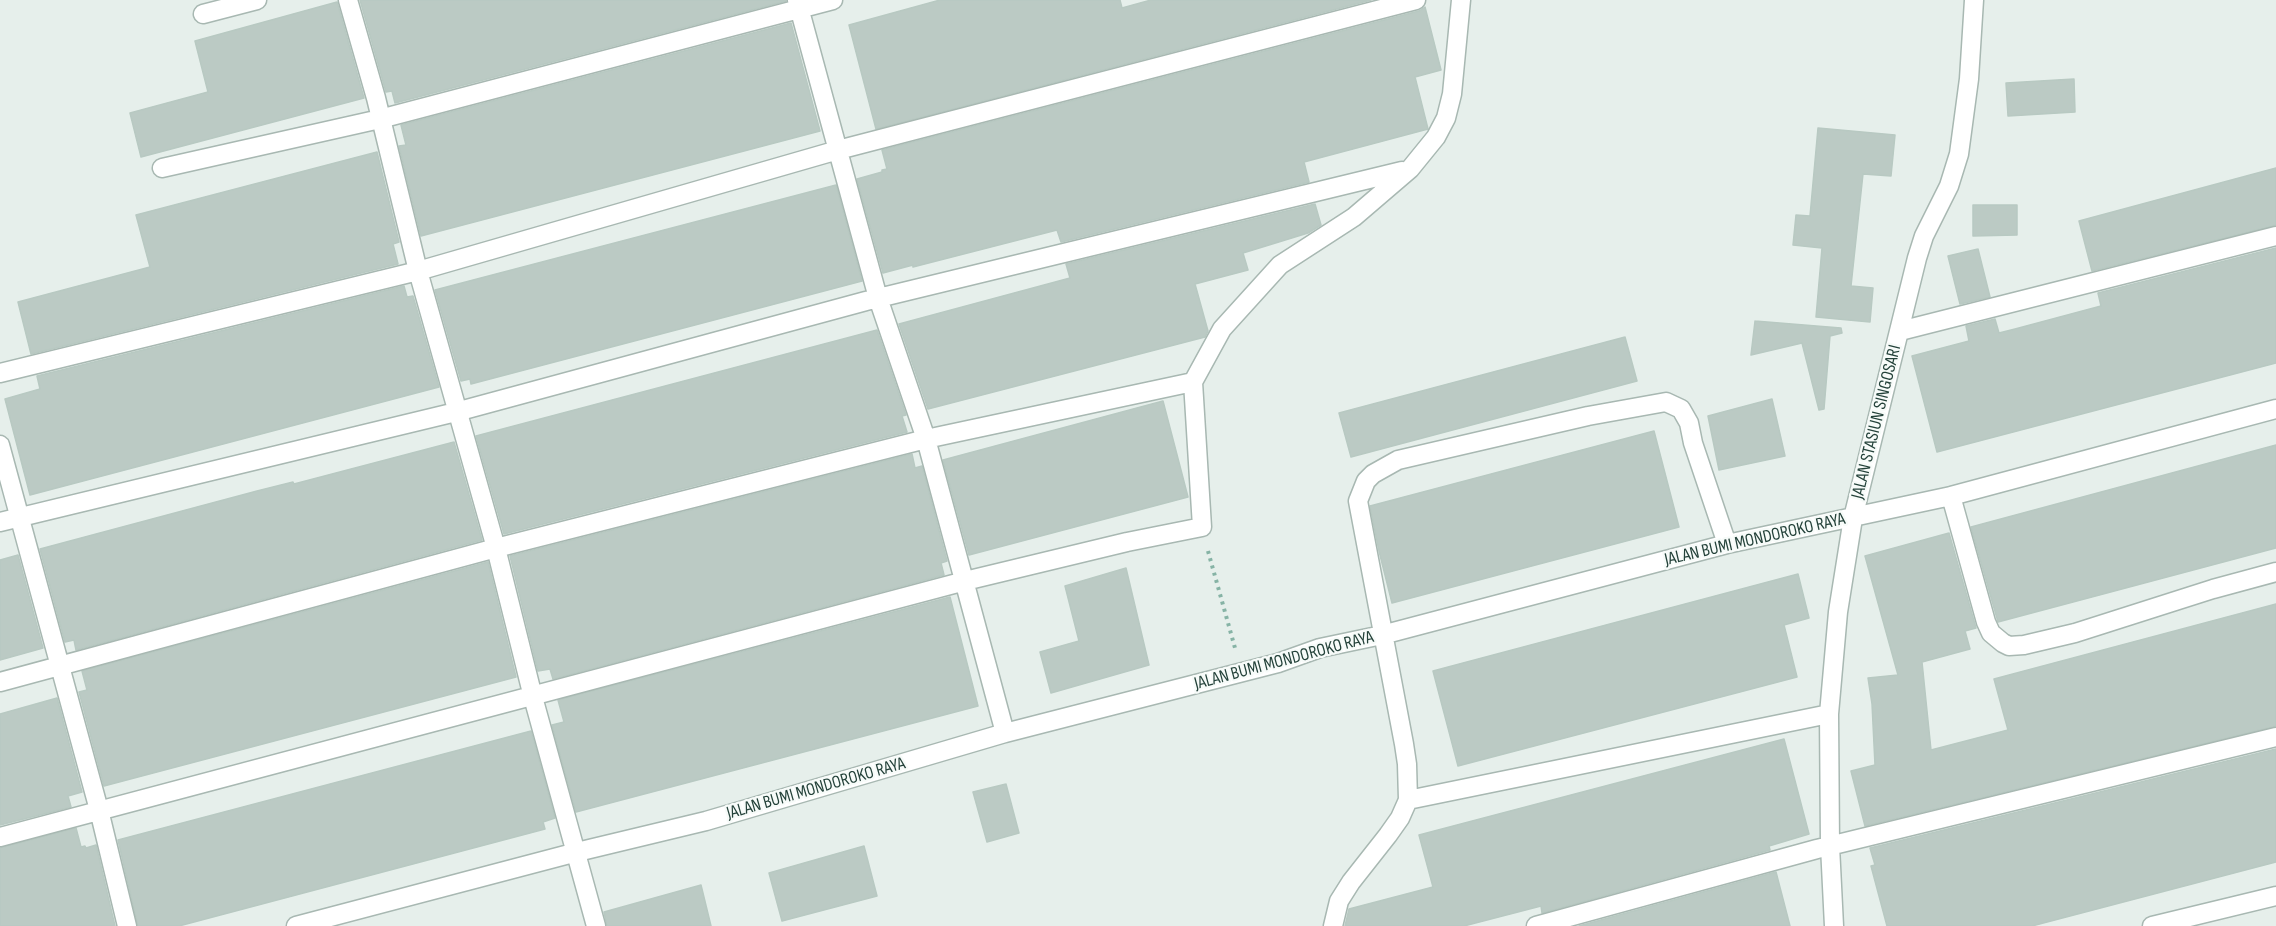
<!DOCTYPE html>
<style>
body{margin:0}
canvas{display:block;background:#e6efeb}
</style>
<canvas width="2276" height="926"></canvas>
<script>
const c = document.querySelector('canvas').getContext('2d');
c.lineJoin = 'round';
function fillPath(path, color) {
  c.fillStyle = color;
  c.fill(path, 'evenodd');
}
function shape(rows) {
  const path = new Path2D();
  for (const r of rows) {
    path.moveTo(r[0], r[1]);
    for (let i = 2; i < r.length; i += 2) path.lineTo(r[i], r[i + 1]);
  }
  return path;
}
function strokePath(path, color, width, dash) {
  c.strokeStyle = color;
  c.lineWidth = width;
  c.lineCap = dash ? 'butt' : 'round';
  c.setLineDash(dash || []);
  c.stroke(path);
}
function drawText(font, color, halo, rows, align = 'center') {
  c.font = font + ' "Sofia Sans Condensed",sans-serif';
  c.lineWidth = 4.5;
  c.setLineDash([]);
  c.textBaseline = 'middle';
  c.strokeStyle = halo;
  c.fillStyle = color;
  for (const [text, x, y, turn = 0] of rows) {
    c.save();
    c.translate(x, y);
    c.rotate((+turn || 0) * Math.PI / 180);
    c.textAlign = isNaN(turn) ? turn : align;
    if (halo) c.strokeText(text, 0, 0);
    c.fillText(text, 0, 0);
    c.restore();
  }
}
const building = shape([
 [360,0,786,0,786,1,395,103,392,91,386,92,360,0],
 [940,0,1120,0,1122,8,1151,0,1371,0,876,129,849,25,940,0],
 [337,2,364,98,141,157,130,113,208,92,195,41,337,2],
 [1425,7,1441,70,1415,77,1428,129,1304,162,1309,182,1061,242,1057,230,913,267,913,265,883,273,857,179,882,172,882,170,887,169,882,150,1419,11,1425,7],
 [791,23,820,131,421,236,399,146,406,145,401,125,791,23],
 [2074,79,2075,112,2008,116,2006,83,2074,79],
 [1818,128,1895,135,1891,176,1863,174,1851,286,1873,288,1870,322,1816,317,1822,248,1793,245,1796,215,1810,216,1818,128],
 [377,152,399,242,393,244,398,264,31,354,18,302,150,267,136,215,377,152],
 [2276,168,2276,225,2092,271,2079,221,2276,168],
 [836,185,862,281,471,384,470,379,461,381,435,290,836,185],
 [1315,204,1321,225,1308,233,1243,253,1248,270,1195,284,1208,331,1205,337,928,409,899,324,1070,278,1066,264,1315,204],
 [1973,205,2017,205,2017,235,1973,236,1973,205],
 [2276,248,2276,363,1937,452,1912,356,1969,341,1966,326,1995,319,1999,333,2015,329,2101,306,2098,293,2276,248],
 [1978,249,1990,297,1960,304,1948,256,1978,249],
 [404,286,407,297,413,296,439,387,30,495,5,399,40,389,37,376,404,286],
 [1755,321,1841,328,1842,333,1830,336,1824,409,1819,410,1802,343,1751,355,1755,321],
 [877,330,906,415,902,416,907,432,504,534,476,436,877,330],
 [1625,337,1637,381,1351,457,1339,413,1625,337],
 [1772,399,1785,456,1719,470,1708,416,1772,399],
 [1163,401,1188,497,969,555,943,460,1163,401],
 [1654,431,1679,527,1392,603,1379,551,1370,506,1654,431],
 [454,442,482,540,76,650,74,640,65,642,40,549,257,491,293,482,294,484,454,442],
 [2276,445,2276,548,1998,622,1971,527,2276,445],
 [912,454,915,468,922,466,947,561,941,563,944,575,553,679,550,669,538,671,510,556,912,454],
 [1949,533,1976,628,1965,631,1970,649,1922,662,1931,750,2008,730,1994,679,2276,604,2276,726,1865,826,1851,771,1875,765,1872,704,1868,678,1898,675,1865,556,1949,533],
 [18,555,43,648,0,660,0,560,18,555],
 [488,562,516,677,104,786,79,692,87,690,82,671,488,562],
 [1126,568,1149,665,1051,693,1040,652,1079,641,1065,586,1126,568],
 [1798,574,1809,618,1784,625,1797,677,1458,766,1433,671,1798,574],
 [950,597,978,706,576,812,552,725,564,722,558,700,950,597],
 [57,698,82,792,68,796,71,807,0,825,0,714,57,698],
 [531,731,555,818,543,822,545,829,179,926,138,926,118,840,531,731],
 [1784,739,1809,834,1769,846,1770,850,1542,913,1541,906,1464,926,1345,926,1349,909,1433,887,1419,835,1784,739],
 [2276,749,2276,862,2032,926,1887,926,1871,866,1875,865,1870,848,2276,749],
 [1006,784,1019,833,987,842,973,792,1006,784],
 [76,828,81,847,85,846,86,848,96,845,115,926,0,926,0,848,76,828],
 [864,846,877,896,782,921,769,873,864,846],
 [1776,872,1790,926,1579,926,1776,872],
 [701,885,711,926,607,926,604,912,701,885]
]);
fillPath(building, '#bbcac4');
strokePath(building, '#b8c9c2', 1.5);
const minor = shape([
 [348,0,376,98,418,271,496,548,533,697,596,926],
 [797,0,878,298,926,439,1005,733],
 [203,14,257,0],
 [162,168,380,119,833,0],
 [1900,331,2276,236],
 [0,373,418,271,838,150,1416,0],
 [0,445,99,810,127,926],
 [1951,496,1986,622,1991,633,2003,643,2009,646,2024,645,2075,633,2213,589,2276,572],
 [0,522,456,412,866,301,1402,171],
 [0,682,496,548,926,439,1193,382],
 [1408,800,1829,714],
 [0,837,965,581,1127,542,1202,527,1193,382,1222,329,1280,265,1354,217,1410,169,1436,137,1446,118,1452,94,1461,0],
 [296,926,577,852,706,821,1005,733,1278,663,1320,648,1382,635,1727,544,1951,496,2276,409],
 [1333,926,1339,901,1351,882,1388,835,1400,818,1408,800,1407,764,1404,744,1358,501,1366,481,1373,474,1398,460,1588,416,1666,402,1681,409,1689,423,1693,443,1727,544],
 [1536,926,1817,849,2276,737],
 [1834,926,1830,846,1829,714,1838,612,1853,518,1917,258,1924,236,1949,186,1959,154,1969,79,1974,0],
 [2152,926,2276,896]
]);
strokePath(minor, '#a8b8b2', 21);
strokePath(shape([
 [1208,551,1235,648]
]), '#86b3a5', 4, [3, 4.5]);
strokePath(minor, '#fff', 18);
drawText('18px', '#24423a', '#f7fbf9', [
 ["JALAN STASIUN SINGOSARI",1877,422,-76],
 ["JALAN BUMI MONDOROKO RAYA",1755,540,-13],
 ["JALAN BUMI MONDOROKO RAYA",1284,661,-15],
 ["JALAN BUMI MONDOROKO RAYA",816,789,-16]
]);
</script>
